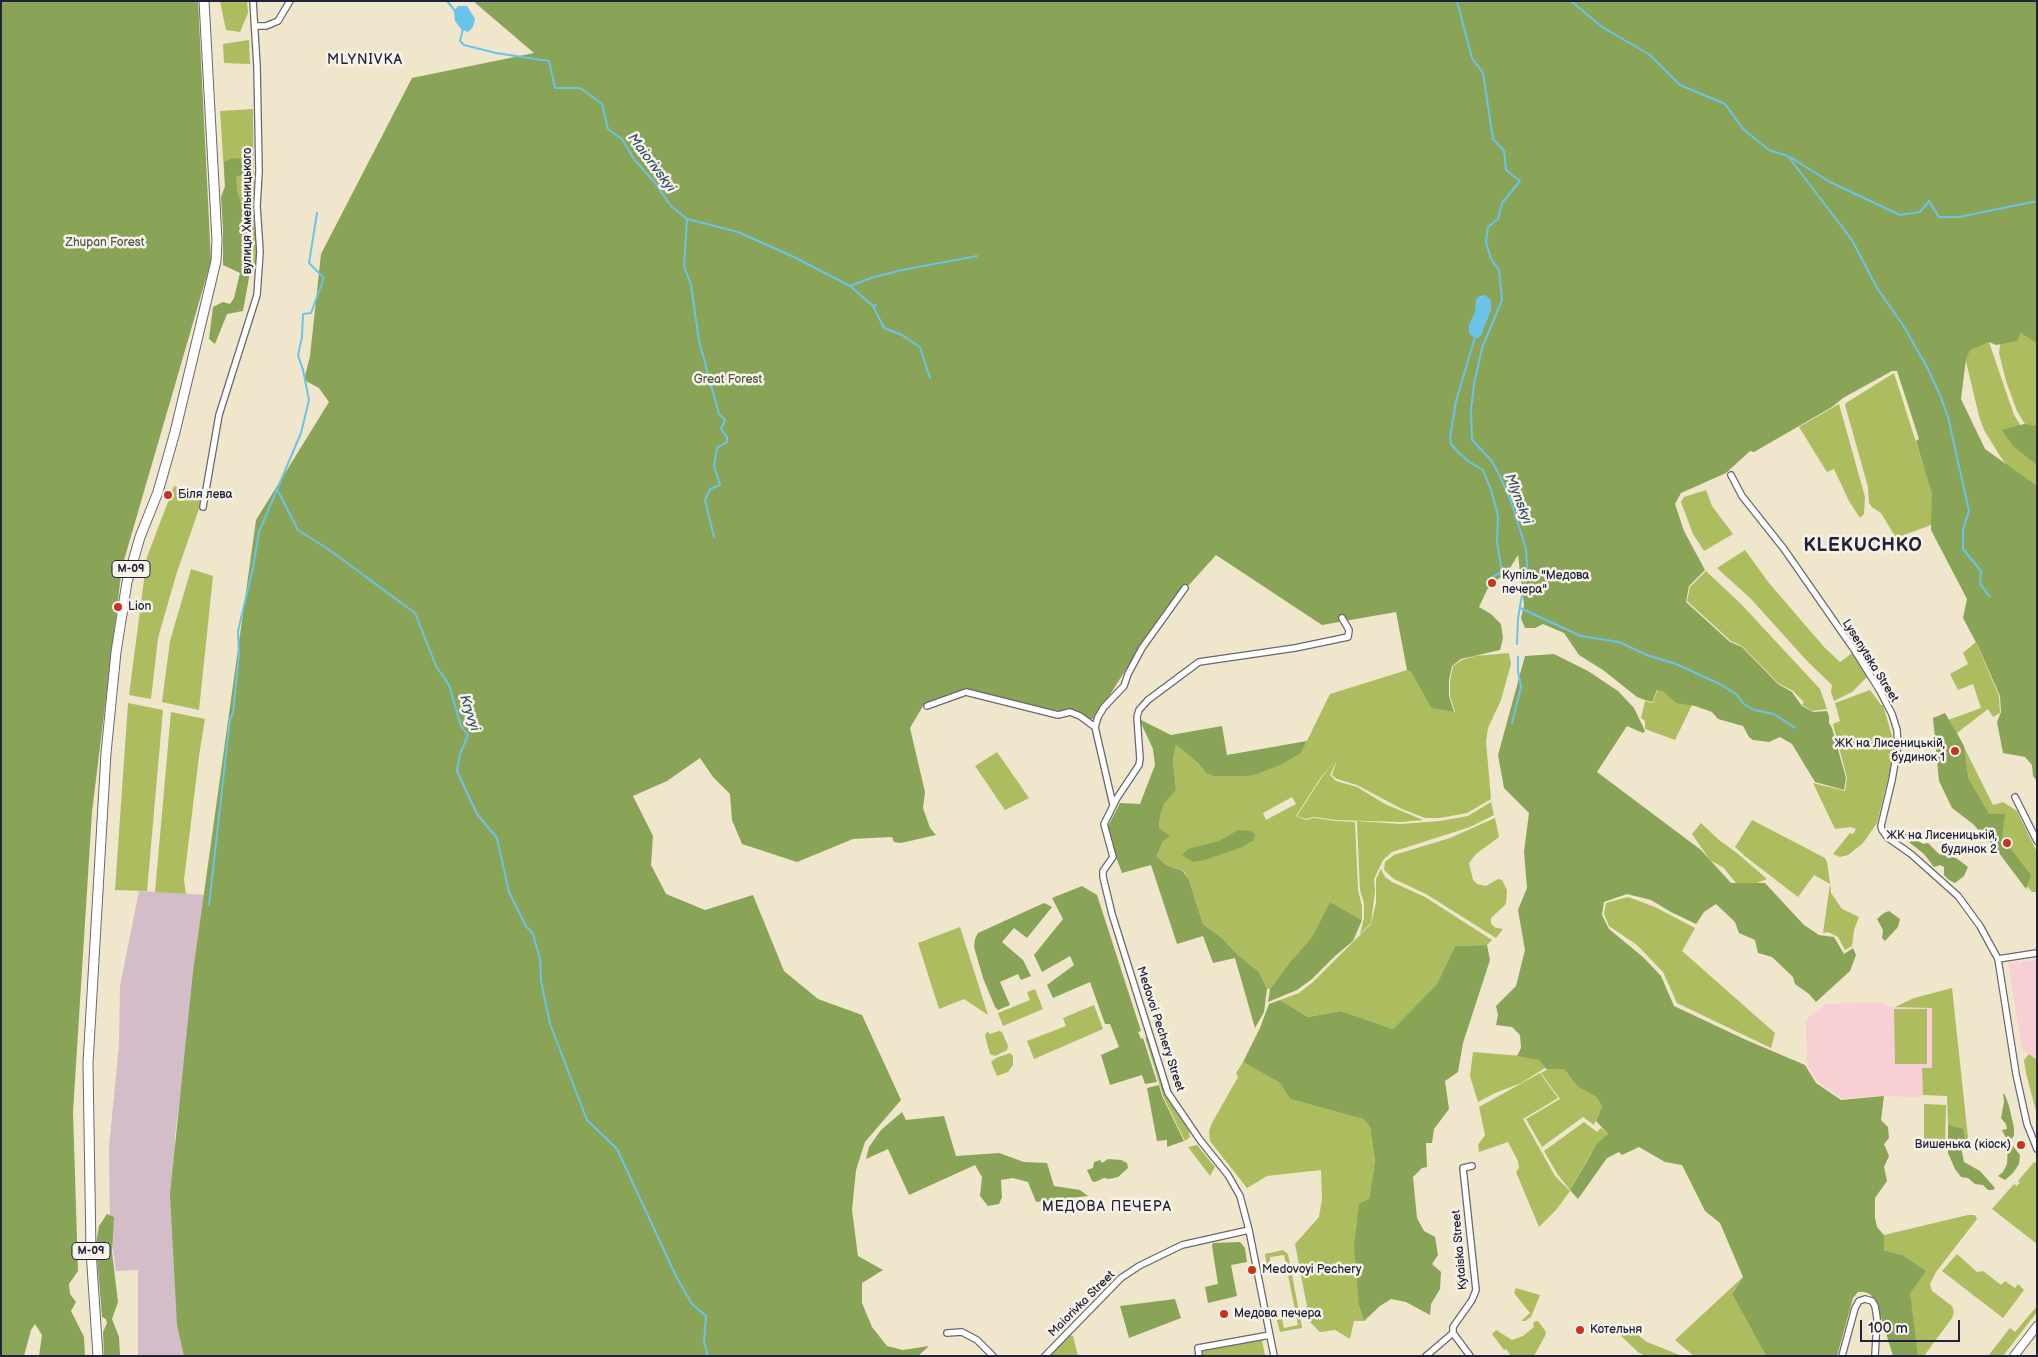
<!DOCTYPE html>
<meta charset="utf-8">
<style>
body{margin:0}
#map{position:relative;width:2038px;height:1357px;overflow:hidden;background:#efe6cc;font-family:"Balsamiq Sans",sans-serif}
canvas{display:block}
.frame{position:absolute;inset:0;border:2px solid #22223b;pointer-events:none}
.scale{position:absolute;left:1860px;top:1320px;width:100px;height:22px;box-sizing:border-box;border:2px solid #22223b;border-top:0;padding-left:6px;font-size:15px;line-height:18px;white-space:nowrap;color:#22223b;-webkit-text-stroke:4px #f7f3e8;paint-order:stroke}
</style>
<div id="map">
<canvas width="2038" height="1357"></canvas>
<div class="frame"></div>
<div class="scale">100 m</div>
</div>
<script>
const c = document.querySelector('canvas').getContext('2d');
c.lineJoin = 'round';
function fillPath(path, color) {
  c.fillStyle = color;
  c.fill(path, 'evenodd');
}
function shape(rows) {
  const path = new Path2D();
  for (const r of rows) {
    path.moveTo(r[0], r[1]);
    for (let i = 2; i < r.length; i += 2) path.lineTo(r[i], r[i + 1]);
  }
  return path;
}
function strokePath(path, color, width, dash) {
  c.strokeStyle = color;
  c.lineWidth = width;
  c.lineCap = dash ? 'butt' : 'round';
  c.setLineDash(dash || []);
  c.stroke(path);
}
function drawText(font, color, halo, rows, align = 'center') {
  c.font = font + ' "Balsamiq Sans",sans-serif';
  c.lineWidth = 5;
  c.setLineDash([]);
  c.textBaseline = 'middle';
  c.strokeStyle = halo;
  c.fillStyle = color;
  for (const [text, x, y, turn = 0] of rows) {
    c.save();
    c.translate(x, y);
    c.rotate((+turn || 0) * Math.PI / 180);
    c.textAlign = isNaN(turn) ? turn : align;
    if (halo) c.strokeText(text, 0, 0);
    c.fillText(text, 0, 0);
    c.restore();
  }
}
fillPath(shape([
 [2037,960,2037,1115,2026,1073,2024,1060,2029,1054,2022,1049,2008,963],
 [1882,1002,1889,1007,1932,1007,1932,1069,1922,1069,1923,1095,1917,1097,1884,1096,1842,1098,1818,1082,1807,1064,1806,1020,1826,1004]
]), '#f7cfd5');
fillPath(shape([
 [139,891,207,895,175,1135,174,1226,192,1356,133,1356,138,1355,138,1270,116,1271,110,1228,109,1148,119,1044,120,986]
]), '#d2bdc8');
fillPath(shape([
 [220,1,247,1,248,13,240,32,226,30],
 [249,40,250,64,224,63,223,44],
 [253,109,254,209,257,236,256,266,225,260,228,232,220,111],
 [2020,334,2030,334,2037,337,2037,444,2017,411,2006,381,1999,353,2000,344,2004,338],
 [1988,339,2014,415,2037,452,2037,508,2000,456,1984,430,1979,416,1963,349],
 [1894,373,1929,483,1939,522,1896,538,1881,513,1872,507,1869,503,1868,487,1845,405,1846,403],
 [1839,404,1865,497,1864,514,1860,518,1849,501,1834,469,1827,472,1799,427],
 [174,486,202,495,198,512,177,572,158,638,151,699,129,695,147,557],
 [1706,490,1712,506,1733,534,1704,551,1693,534,1681,502,1684,497],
 [1745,550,1769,583,1824,647,1840,662,1852,653,1867,677,1852,692,1834,701,1831,692,1832,685,1808,662,1751,599,1717,568],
 [191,569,213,576,199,710,162,702,170,641],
 [1706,571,1741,604,1820,689,1827,709,1812,711,1802,705,1804,702,1793,691,1778,683,1742,646,1731,641,1687,601,1690,587],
 [1976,642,1999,696,2000,713,1993,717,1988,709,1957,733,1993,805,2003,802,2017,811,2037,852,2037,892,2032,892,2006,862,1940,723,1981,708,1973,684,1958,690,1950,674,1968,664,1963,653],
 [1509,653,1511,664,1501,700,1488,728,1486,741,1491,799,1467,813,1440,818,1425,818,1402,809,1357,785,1337,779,1332,775,1337,760,1330,775,1336,781,1357,787,1385,804,1423,820,1401,822,1336,820,1314,817,1306,819,1297,816,1322,777,1335,761,1321,777,1296,816,1306,820,1314,818,1336,821,1355,822,1358,890,1362,906,1362,920,1330,902,1312,937,1290,962,1270,989,1267,989,1259,972,1238,955,1222,938,1203,924,1189,880,1184,871,1166,865,1157,856,1163,841,1159,828,1160,817,1164,804,1176,789,1173,759,1176,745,1198,763,1206,773,1301,753,1330,694,1407,670,1411,672,1431,708,1455,712,1450,696,1450,681,1453,666,1462,660,1475,656],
 [1292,797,1296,804,1266,820,1263,813],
 [1663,678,1692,705,1675,740,1645,729,1645,721,1641,718,1645,701,1652,703],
 [1870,690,1881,705,1883,705,1894,743,1890,771,1877,823,1863,843,1848,855,1840,857,1833,854,1850,833,1853,834,1856,829,1851,827,1835,829,1813,783,1845,791,1847,778,1833,724,1840,721,1835,703],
 [128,703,163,710,147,891,115,890],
 [171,712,205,719,199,756,184,880,186,894,155,892],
 [997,752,1029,798,1005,810,975,766],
 [1491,802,1494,815,1470,827,1392,852,1383,860,1374,879,1375,891,1371,923,1360,934,1364,918,1364,903,1360,890,1357,821,1401,824,1440,821,1468,816],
 [1495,818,1499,837,1476,854,1469,863,1473,880,1477,884,1486,886,1498,879,1502,880,1507,890,1506,904,1491,918,1491,924,1496,928,1503,929,1496,938,1426,894,1394,879,1384,870,1385,862,1394,855,1450,838],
 [1752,820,1825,858,1827,862,1830,883,1830,884,1814,875,1798,897,1746,857,1735,847],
 [1701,823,1719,840,1737,853,1767,879,1745,888,1739,887,1724,868,1710,860,1692,834],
 [1381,869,1385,877,1392,882,1425,897,1492,940,1487,945,1455,946,1437,984,1393,1029,1341,1011,1308,1017,1280,1000,1299,993,1313,982,1371,924,1376,903,1376,879],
 [1830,884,1831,893,1842,909,1859,917,1854,930,1852,946,1845,950,1838,937,1828,932,1823,933],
 [1628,897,1655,907,1695,928,1682,951,1775,1033,1771,1048,1677,1003,1663,972,1637,945,1609,926,1604,914,1606,903],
 [960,927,988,1015,964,999,939,1009,918,943],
 [1952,988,1969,1147,1961,1147,1948,1125,1947,1096,1923,1095,1922,1068,1932,1068,1932,1008,1895,1007,1914,998],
 [1035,989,1043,1009,1003,1026,998,1013,1030,1000,1027,992],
 [1094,1005,1103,1029,1034,1059,1027,1041,1066,1026,1063,1018],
 [1894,1009,1927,1009,1927,1064,1895,1064],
 [999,1031,1002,1032,1008,1046,1007,1050,995,1056,990,1054,985,1036,986,1033,988,1032,990,1034],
 [1145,1037,1150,1039,1166,1094,1189,1131,1190,1137,1185,1141,1163,1096],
 [1473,1052,1522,1056,1539,1060,1545,1068,1521,1083,1495,1093,1478,1102,1470,1076],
 [1010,1053,1013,1056,1013,1065,1008,1072,997,1076,991,1062,996,1058],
 [2029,1054,2037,1060,2037,1115,2026,1073,2024,1060],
 [1243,1062,1280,1083,1290,1099,1363,1119,1370,1127,1375,1161,1369,1199,1359,1306,1364,1321,1354,1321,1350,1339,1335,1330,1320,1332,1310,1322,1295,1244,1319,1217,1322,1199,1321,1170,1267,1176,1247,1188,1210,1141,1209,1131,1212,1123,1238,1077,1236,1073],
 [1548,1069,1564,1069,1578,1087,1596,1097,1602,1106,1594,1125,1583,1117,1542,1147,1526,1119,1560,1099,1541,1073],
 [1540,1073,1558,1098,1523,1119,1555,1176,1570,1191,1556,1210,1539,1227,1516,1172,1519,1168,1518,1161,1508,1142,1479,1152,1478,1145,1485,1135,1479,1107],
 [1924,1104,1946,1105,1945,1147,1924,1147],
 [1584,1122,1597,1132,1601,1128,1608,1134,1590,1155,1570,1190,1558,1175,1544,1151],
 [1197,1145,1215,1167,1210,1176,1188,1147],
 [2034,1162,2037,1164,2037,1244,1992,1209,2014,1184,2017,1186,2020,1182,2018,1181],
 [1968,1215,1975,1215,1977,1219,1936,1272,1930,1284,1932,1291,1952,1306,1954,1312,1952,1318,1924,1356,1918,1356,1902,1255,1884,1250,1884,1235],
 [1283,1250,1288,1254,1302,1328,1280,1332,1277,1320,1282,1319,1284,1328,1298,1325,1284,1255,1270,1257,1271,1267,1267,1268,1265,1254],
 [1957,1254,1977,1272,1983,1271,2001,1285,2005,1281,2015,1288,2018,1284,2024,1290,2003,1318,1942,1271],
 [1743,1277,1732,1294,1766,1356,1694,1356,1675,1340],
 [1516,1288,1540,1295,1531,1317,1525,1321,1521,1321,1530,1313,1514,1293],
 [2037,1306,2037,1312,2003,1356,1988,1356,2010,1328,2015,1332],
 [1536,1321,1538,1321,1546,1332,1545,1336,1534,1356,1511,1356,1506,1349,1504,1350,1492,1334,1496,1330,1512,1340,1523,1336,1534,1327,1533,1323],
 [1629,1328,1647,1342,1682,1356,1645,1356,1638,1352,1620,1335],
 [1069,1335,1073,1336,1078,1356,1049,1356],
 [1262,1340,1265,1356,1202,1356,1201,1351]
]), '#acbc5f');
fillPath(shape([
 [1,1,198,1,211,261,122,567,92,812,73,1112,78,1271,69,1284,70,1294,76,1302,71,1311,84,1337,85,1356,39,1356,42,1335,35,1324,31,1330,24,1356,1,1356],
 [473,1,2037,1,2037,343,2021,333,2017,341,1996,345,1989,342,1970,350,1966,359,1961,399,1985,449,2037,486,2037,781,2033,776,2032,765,2025,757,2003,753,1997,722,2001,712,2000,696,1978,646,1963,618,1967,599,1931,530,1932,494,1916,441,1919,439,1897,371,1892,371,1843,398,1832,407,1754,452,1750,451,1726,473,1681,493,1675,504,1684,531,1705,570,1689,586,1686,602,1730,642,1742,647,1778,684,1792,692,1802,706,1813,712,1827,711,1829,716,1829,723,1832,728,1846,778,1844,790,1815,782,1792,744,1780,737,1769,742,1753,740,1749,737,1743,726,1718,719,1712,712,1695,706,1676,703,1663,691,1657,690,1652,702,1645,700,1637,697,1603,670,1579,655,1564,633,1543,624,1535,628,1525,628,1521,618,1524,605,1518,555,1507,573,1494,582,1487,590,1479,607,1491,614,1501,624,1503,638,1500,650,1461,659,1452,666,1449,680,1449,696,1454,712,1431,708,1411,672,1407,670,1396,612,1322,625,1216,555,1189,585,1182,589,1140,647,1096,717,1090,720,1069,710,1059,711,1046,709,1003,698,966,692,941,698,923,706,910,728,925,792,923,808,930,828,936,835,901,843,894,842,892,837,853,839,797,862,742,844,732,820,730,794,713,777,700,758,667,781,633,796,653,836,651,865,666,894,705,910,753,895,784,971,818,999,862,1015,901,1100,865,1142,856,1170,852,1210,858,1256,883,1270,862,1283,862,1303,872,1327,887,1346,903,1350,929,1346,918,1356,184,1356,177,1325,170,1194,193,972,256,520,329,402,319,388,304,380,310,356,321,254,412,78,534,53],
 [232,158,245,159,249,166,245,175,236,176,237,191,241,203,249,206,252,261,243,311,227,314,215,344,209,339,213,307,223,302,230,304,234,298,240,273,223,265,223,230,221,197,225,186,224,162],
 [2024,424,2037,426,2037,465,2013,446,2002,430],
 [1554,654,1588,671,1618,691,1634,708,1645,731,1643,733,1627,726,1597,772,1701,850,1731,883,1765,883,1804,925,1819,935,1834,937,1844,954,1853,948,1856,955,1850,971,1816,1002,1809,994,1795,984,1793,977,1772,957,1758,953,1755,940,1739,933,1735,922,1716,904,1704,912,1696,924,1671,912,1651,900,1627,894,1604,902,1602,915,1609,929,1643,957,1661,976,1674,1006,1744,1039,1805,1065,1816,1083,1841,1100,1884,1096,1881,1120,1888,1127,1889,1138,1884,1144,1889,1156,1884,1167,1887,1181,1875,1198,1875,1218,1877,1227,1884,1235,1884,1250,1902,1255,1926,1271,1910,1293,1918,1356,1893,1356,1877,1304,1870,1294,1864,1292,1858,1292,1853,1298,1837,1356,1766,1356,1732,1294,1743,1277,1720,1223,1705,1211,1682,1165,1665,1162,1639,1147,1622,1155,1619,1152,1607,1158,1578,1199,1570,1190,1597,1144,1608,1134,1596,1121,1602,1106,1596,1097,1578,1087,1564,1069,1546,1069,1539,1060,1517,1056,1521,1048,1520,1035,1512,1027,1496,1025,1498,1015,1496,1006,1516,986,1525,950,1518,910,1527,888,1524,852,1529,813,1504,788,1498,755,1525,656],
 [1945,713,1964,746,1968,778,1989,814,2005,814,2002,838,2031,875,2026,889,1996,849,1973,824,1952,808,1939,781,1933,718],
 [1139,719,1171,735,1222,726,1227,755,1307,741,1301,753,1280,765,1254,775,1244,776,1214,776,1206,773,1198,763,1176,745,1173,759,1176,790,1164,804,1160,817,1159,828,1170,836,1163,841,1157,856,1166,865,1183,871,1189,880,1203,924,1222,938,1238,955,1259,972,1267,989,1264,1012,1255,1028,1235,958,1213,963,1203,936,1177,944,1151,865,1122,873,1106,830,1120,803,1140,804,1155,765,1153,749],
 [1238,830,1250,831,1255,834,1254,840,1242,847,1205,860,1193,862,1182,855,1188,849,1219,841],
 [1906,832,1923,844,1928,843,1939,854,1956,858,1968,867,1964,876,1955,883,1949,880,1944,875,1944,867,1940,865,1934,867,1924,854,1900,835],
 [1082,886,1097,895,1141,1031,1138,1032,1141,1039,1143,1038,1157,1082,1145,1084,1142,1075,1110,1085,1101,1055,1119,1047,1110,1024,1105,1024,1090,982,1053,998,1047,985,1074,965,1070,956,1042,972,1034,955,1063,919,1052,898],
 [1330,902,1362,920,1353,941,1335,956,1312,979,1297,990,1268,1002,1270,989,1290,962,1312,937],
 [1044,903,1052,907,1027,938,1014,928,1002,942,1023,960,1031,976,1021,980,1018,974,1000,982,1010,1005,998,1010,995,1007,983,978,974,947,975,939,978,933],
 [1889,911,1900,919,1898,927,1885,941,1882,938,1883,930,1877,919,1884,913],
 [1487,945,1490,960,1463,1043,1458,1072,1445,1081,1449,1109,1434,1129,1432,1143,1426,1143,1427,1167,1422,1168,1413,1177,1417,1218,1424,1231,1435,1237,1438,1255,1432,1264,1441,1272,1440,1289,1431,1304,1430,1315,1406,1302,1391,1299,1380,1306,1364,1321,1359,1306,1354,1247,1359,1204,1369,1199,1375,1161,1370,1127,1363,1119,1290,1099,1280,1083,1243,1062,1260,1028,1269,1004,1280,1000,1308,1017,1341,1011,1393,1029,1437,984,1455,946],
 [1159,1085,1162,1096,1184,1141,1167,1147,1167,1140,1157,1141,1147,1088],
 [2003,1093,2005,1095,2009,1106,2014,1128,2014,1136,2008,1142,2002,1130,2007,1129,2006,1124,2001,1118,2004,1102],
 [902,1112,906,1120,944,1116,956,1156,999,1153,1024,1162,1047,1163,1054,1186,1080,1190,1088,1196,1036,1202,1028,1182,1013,1178,1001,1180,1002,1197,999,1204,988,1206,980,1196,982,1177,975,1165,909,1195,888,1149,866,1159,869,1147,881,1130],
 [1948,1125,1963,1129,1965,1139,1961,1147,1964,1162,1980,1171,1995,1188,1993,1190,1988,1190,1983,1185,1975,1184,1968,1178,1961,1177,1955,1169,1948,1153],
 [2012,1145,2020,1155,2019,1164,2013,1173,2005,1180,1998,1176,2003,1172,2007,1164,2008,1146],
 [1108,1159,1121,1160,1127,1163,1128,1168,1118,1177,1109,1179,1104,1178,1095,1182,1092,1181,1087,1170,1093,1168,1094,1162,1100,1160,1102,1163],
 [107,1214,114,1217,112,1252,118,1302,112,1319,119,1337,120,1356,104,1355,103,1332,107,1323,106,1319,102,1317,96,1244,99,1226],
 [1240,1242,1245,1248,1247,1262,1231,1265,1237,1296,1208,1303,1205,1287,1218,1284,1212,1246,1213,1243],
 [1175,1299,1181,1318,1129,1338,1120,1306]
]), '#89a456');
fillPath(shape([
 [458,6,467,6,475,19,473,27,468,32,461,29,455,21,454,11],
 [1485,295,1491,300,1491,310,1481,336,1475,339,1469,333,1469,324,1475,312,1476,299,1479,296]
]), '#6ac3e8');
strokePath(shape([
 [447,1,456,12],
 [1457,1,1472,58,1483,73,1493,139,1504,151,1506,170,1520,181,1502,203,1498,219,1488,227,1486,242,1491,259,1499,270,1502,300,1482,348,1474,384,1471,409,1472,440,1491,460,1500,476,1511,501,1526,549,1527,566,1518,618,1517,644],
 [1571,1,1602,27,1650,55,1680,85,1725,104,1743,129,1769,150,1788,156,1852,240,1877,288,1903,325,1927,367,1940,395,1948,417,1969,511,1963,530,1963,549,1981,571,1980,584,1990,597],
 [463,29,460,41,464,45,496,53,549,61,555,88,580,88,602,104,608,129,622,139,634,159,655,183,671,206,687,219,684,266,691,285,699,341,719,414],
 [1790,157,1830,182,1900,215,1920,212,1929,201,1939,217,1959,217,2037,201],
 [687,219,738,232,794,257,850,286,873,306,876,305],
 [850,286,871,278,902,270,977,256],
 [873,306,884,328,902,335,920,347,930,378],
 [1475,337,1456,401,1450,438,1451,444,1457,451,1468,461,1483,470,1491,490,1498,516,1497,542,1502,572,1492,577,1487,586],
 [277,489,298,530,328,549,415,613,436,666,449,685,461,726,468,735,460,754,457,771,477,814,497,838,509,892,526,926,533,934,540,959,541,981,550,1024,587,1120,617,1149,676,1276,692,1304,706,1316,704,1342,708,1356],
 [714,537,705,500,710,489,720,485,714,466,717,448,727,442,727,437,721,429,725,420,719,414],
 [1491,579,1497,582,1492,583],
 [1520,608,1581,636,1619,642,1647,655,1676,664,1720,684,1736,694,1744,704,1754,710,1774,714,1795,728],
 [1512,723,1521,687,1518,671,1518,657],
 [209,905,230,719,233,713,239,654,238,631,253,568,259,532,301,433,309,400,303,370,298,355,302,337,303,314,311,313,324,278,309,263,317,213]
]), '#6ac3e8', 2);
const street = shape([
 [255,26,266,26,278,21,290,1],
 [1731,475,1742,496,1784,549,1855,651,1880,691,1892,714,1897,730,1898,745,1892,780,1881,826,1882,830,1888,838,1911,854,1958,896,1980,926,1998,959,2016,1074,2027,1124,2037,1149],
 [203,507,219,415,257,295,260,252,257,206,259,171,257,66,253,1],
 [927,706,966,692,1058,715,1070,712,1080,716,1095,727],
 [2015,797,2037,841],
 [1113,805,1095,727,1098,717,1104,707,1124,686,1128,674,1142,648,1185,588],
 [1998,959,2037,953],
 [947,1333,962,1332,977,1340,993,1356],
 [1045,1356,1121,1278,1139,1266,1182,1245,1249,1230],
 [1199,1356,1198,1348,1270,1335],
 [1274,1356,1249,1230,1240,1196,1228,1175,1200,1140,1168,1093,1112,914,1103,877,1103,871,1113,857,1104,824,1117,798,1139,765,1140,759,1137,717,1139,710,1148,700,1199,662,1295,648,1348,637,1349,630,1342,618],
 [1426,1356,1453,1333],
 [1470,1356,1453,1333,1453,1327,1472,1300,1476,1290,1463,1168,1472,1166],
 [1842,1356,1855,1308,1859,1301,1865,1299,1872,1301,1875,1306,1877,1318,1875,1356]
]);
const secondary = shape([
 [2014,1356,2037,1326]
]);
const primary = shape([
 [98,1356,91,1251,88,1063,106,753,116,652,127,582,140,537,158,492,175,432,216,261,217,240,204,1]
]);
strokePath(street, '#6a676e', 8);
strokePath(secondary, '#6a676e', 10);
strokePath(primary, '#6a676e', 11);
strokePath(street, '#fff', 5.5);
strokePath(secondary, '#fff', 8);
strokePath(primary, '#fff', 9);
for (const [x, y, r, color] of [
 [168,495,5,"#c8321e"],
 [1492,583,5,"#c8321e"],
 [118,607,5,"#c8321e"],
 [1955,751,5,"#c8321e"],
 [2007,843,5,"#c8321e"],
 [2021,1145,5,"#c8321e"],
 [1252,1270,5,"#c8321e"],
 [1224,1314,5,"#c8321e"],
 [1580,1330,5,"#c8321e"]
]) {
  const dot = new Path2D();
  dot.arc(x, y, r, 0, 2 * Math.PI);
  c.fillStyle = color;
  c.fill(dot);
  strokePath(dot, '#f7f3e8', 2);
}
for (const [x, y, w] of [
 [131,569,38],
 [91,1251,38]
]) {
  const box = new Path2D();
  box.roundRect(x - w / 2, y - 8.5, w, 17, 4);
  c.fillStyle = '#f7f3e8';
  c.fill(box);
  strokePath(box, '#22223b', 1);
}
drawText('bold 11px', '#22223b', null, [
 ["М-09",131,569],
 ["М-09",91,1251]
]);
drawText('12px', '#22223b', '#f7f3e8', [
 ["вулиця Хмельницького",248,211,-90],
 ["Lysenytska Street",1870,661,58],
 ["Medovoi Pechery Street",1160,1029,72],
 ["Kytaiska Street",1460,1250,-95],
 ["Maiorivka Street",1082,1304,-45]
]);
drawText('12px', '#525848', '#f7f3e8', [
 ["Zhupan Forest",105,243],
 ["Great Forest",728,380]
]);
drawText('12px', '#22223b', '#f7f3e8', [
 ["Бiля лева",178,495],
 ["Купіль \"Медова",1502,576],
 ["печера\"",1502,590],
 ["Lion",128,607],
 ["ЖК на Лисеницькій,",1945,744,"right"],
 ["будинок 1",1945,758,"right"],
 ["ЖК на Лисеницькій,",1997,836,"right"],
 ["будинок 2",1997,850,"right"],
 ["Вишенька (кіоск)",2011,1145,"right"],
 ["Medovoyi Pechery",1262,1270],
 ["Медова печера",1234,1314],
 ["Котельня",1590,1330]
], 'left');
c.letterSpacing = '1px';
drawText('14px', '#22223b', '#f7f3e8', [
 ["MLYNIVKA",365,60],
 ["МЕДОВА ПЕЧЕРА",1107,1207]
]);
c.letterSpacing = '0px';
drawText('italic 14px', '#38526f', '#f7f3e8', [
 ["Maiorivskyi",651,163,53],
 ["Mlynskyi",1518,499,69],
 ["Kryvyi",469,713,72]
]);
c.letterSpacing = '1px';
drawText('bold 18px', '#22223b', '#f7f3e8', [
 ["KLEKUCHKO",1863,546]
]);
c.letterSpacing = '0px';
</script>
